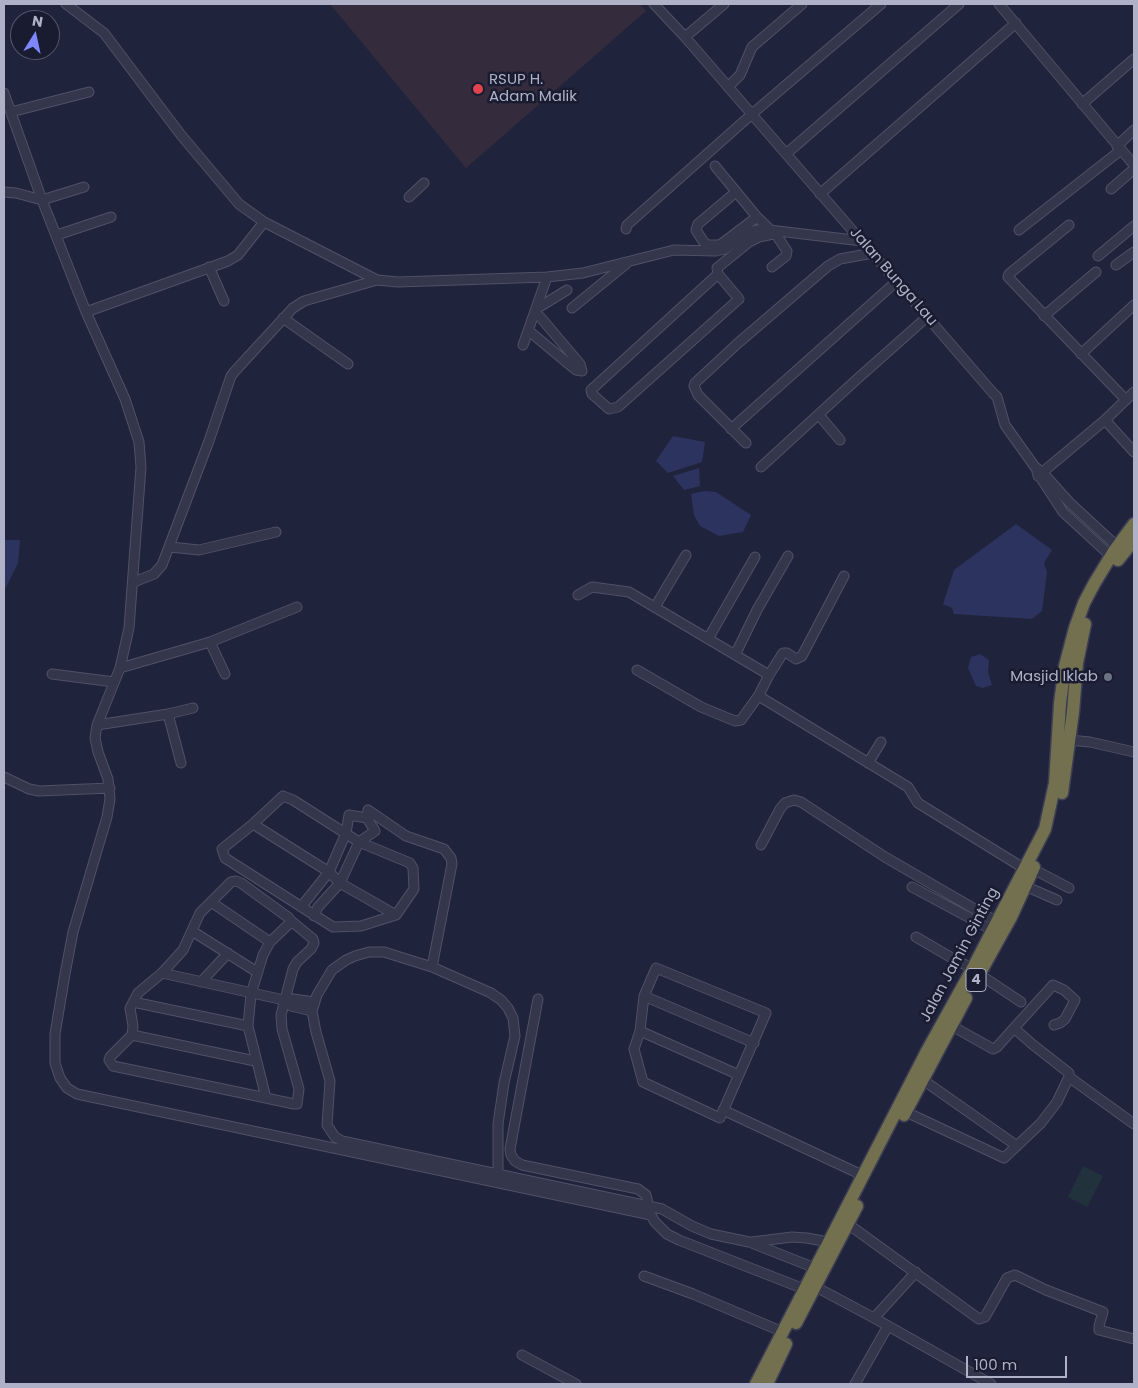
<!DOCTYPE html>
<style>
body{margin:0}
#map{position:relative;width:1138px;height:1388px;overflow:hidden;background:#20233c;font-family:Poppins,sans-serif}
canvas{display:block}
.frame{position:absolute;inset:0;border:5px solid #afb1c8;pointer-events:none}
.north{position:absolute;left:10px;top:10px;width:50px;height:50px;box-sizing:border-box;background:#191c31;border:1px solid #55586d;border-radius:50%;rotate:10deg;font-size:14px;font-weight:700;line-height:20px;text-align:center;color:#afb1c8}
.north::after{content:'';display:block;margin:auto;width:18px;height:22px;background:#7d87ff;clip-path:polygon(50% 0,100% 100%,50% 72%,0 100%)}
.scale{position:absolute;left:966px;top:1356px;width:101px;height:22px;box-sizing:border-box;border:2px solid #afb1c8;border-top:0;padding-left:6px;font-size:15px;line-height:18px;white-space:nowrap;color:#afb1c8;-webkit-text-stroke:4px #191c31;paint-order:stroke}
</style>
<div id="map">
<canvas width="1138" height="1388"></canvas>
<div class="frame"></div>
<div class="north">N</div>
<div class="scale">100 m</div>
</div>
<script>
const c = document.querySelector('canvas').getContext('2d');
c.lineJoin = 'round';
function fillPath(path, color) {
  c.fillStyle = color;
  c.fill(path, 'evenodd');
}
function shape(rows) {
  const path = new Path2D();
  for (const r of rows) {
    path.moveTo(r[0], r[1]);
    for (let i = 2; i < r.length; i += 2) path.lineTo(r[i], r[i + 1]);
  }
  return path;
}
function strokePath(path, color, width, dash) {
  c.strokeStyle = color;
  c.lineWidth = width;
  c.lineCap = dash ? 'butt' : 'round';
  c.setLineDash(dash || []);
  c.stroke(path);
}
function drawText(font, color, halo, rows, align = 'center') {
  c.font = font + ' Poppins,sans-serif';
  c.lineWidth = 5;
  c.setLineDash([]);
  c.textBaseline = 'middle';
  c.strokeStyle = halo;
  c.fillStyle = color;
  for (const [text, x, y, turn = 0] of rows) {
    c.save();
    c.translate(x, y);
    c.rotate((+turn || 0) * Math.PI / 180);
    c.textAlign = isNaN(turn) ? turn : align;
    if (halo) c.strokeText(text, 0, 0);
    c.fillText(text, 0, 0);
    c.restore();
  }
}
fillPath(shape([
 [330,4,640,4,646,11,466,168]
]), '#342c3d');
fillPath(shape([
 [1083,1166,1103,1176,1087,1207,1068,1197]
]), '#22323d');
fillPath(shape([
 [673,436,705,442,702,462,668,473,656,461],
 [699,468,700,486,684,490,673,476],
 [704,491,716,492,751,515,743,532,719,536,700,526,694,515,691,494],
 [1016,524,1052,550,1044,563,1047,572,1042,611,1032,619,954,614,952,608,943,604,954,570],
 [4,540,20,540,18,563,4,591],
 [980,654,989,660,988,672,992,685,983,688,976,686,968,668,971,657]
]), '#2d335f');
const minor = shape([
 [66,4,104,33,181,135,239,204,264,222,377,280,398,282,547,277,583,273,674,250,716,251,725,249,749,232,761,229,862,241],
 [654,4,685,37,993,393,997,397,1005,425,1035,467,1043,473,1069,502,1121,550],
 [999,4,1134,165],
 [685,37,724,4],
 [728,87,740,75,752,47,802,4],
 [4,93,42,200,86,312,125,399,139,442,141,467,129,628,120,668,97,725,95,738,98,752,108,779,110,799,107,817,73,932,65,974,55,1034,55,1063,60,1078,67,1088,77,1094,651,1215],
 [1082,104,1134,59],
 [11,112,89,92],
 [1117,146,1134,130],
 [786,154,959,4],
 [715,166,757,217,777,236,787,251,786,256,772,267],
 [1111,189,1134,169],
 [4,192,16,193,42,200,84,187],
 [736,192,698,224,696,230,703,241,707,245,720,245,757,217],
 [820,194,1016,23],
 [409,197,424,183],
 [1069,225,1009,274,1008,277,1126,400],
 [626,229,627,225,752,114,881,4],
 [1019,230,1121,150],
 [57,235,111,217],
 [1098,256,1134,226],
 [1116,265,1134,252],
 [209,267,224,301],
 [718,274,591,390,592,394,609,409,618,407,739,299,718,274,717,268,749,242,759,237,773,234],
 [572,308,626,264],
 [536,309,567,290],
 [86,312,228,261,238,255,264,222],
 [1044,316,1096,272],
 [283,318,348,364],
 [529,331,576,370,582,371,580,364,541,318,535,313],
 [523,345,547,277],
 [1081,354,1134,305],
 [819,415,840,440],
 [1105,420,1134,452],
 [731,429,897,281],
 [746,443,698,395,694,386,695,383,737,344,828,266,840,259,873,253],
 [761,467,856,380,927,317],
 [1037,472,1063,512,1114,559],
 [1038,476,1105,420,1134,392],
 [170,547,199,550,276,532],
 [134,582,154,574,162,565,209,441,231,376,235,371,293,308,304,301,377,280],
 [578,595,592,587,629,592,769,675,759,695,762,698,908,787,918,803,1025,869],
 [655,607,686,555],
 [708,639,755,557],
 [210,642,225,674],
 [735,655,757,610,788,556],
 [120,668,210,642,297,607],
 [637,670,701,707,735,721,741,720,759,695],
 [52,674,114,682],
 [769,675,783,653,787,653,796,659,802,656,844,576],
 [168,714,181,763],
 [97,725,168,714,193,708],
 [1069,740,1090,742,1134,752],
 [868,763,881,742],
 [4,777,29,789,39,791,110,788],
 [283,796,293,800,359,842,410,863,413,868,414,889,396,915,361,926,333,927,225,858,222,849,253,824,283,796],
 [253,824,329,872,340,883,396,915],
 [761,845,780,809,785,803,794,800,801,802,885,857,997,922],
 [1033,869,1069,888],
 [1025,886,1057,900],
 [912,887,996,932],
 [211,902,270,942],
 [301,907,329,872,346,833,349,815,367,818],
 [314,916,318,907,340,883,359,842,375,831,367,818,368,810,406,836,444,849,451,858,452,864,432,967],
 [192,931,257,972],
 [916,937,957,961,973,968],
 [656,968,766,1013,720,1118,643,1082,634,1049,640,1031,644,996,656,968],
 [162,973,284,1000,291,1006,312,1011],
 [979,974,1021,1002],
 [201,982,228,953],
 [644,996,754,1043],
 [538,999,510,1149,511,1155,515,1161,522,1165,638,1189,646,1195,651,1215,655,1222,667,1234,679,1240,804,1289],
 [284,1000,293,999,314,1002],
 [133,1002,248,1026],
 [952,1026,993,1049,997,1047,1014,1028,1032,1044,1069,1073,1069,1077,1134,1124],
 [1014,1028,1053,985,1064,990,1075,1000,1065,1019,1060,1023,1054,1025],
 [640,1031,739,1075],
 [132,1035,255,1061],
 [923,1080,1017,1146],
 [266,1098,248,1026,251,994,263,955,270,942,290,923,290,920,289,918,241,883,236,881,231,882,200,913,183,950,162,973,138,993,130,1008,133,1026,132,1035,110,1057,109,1060,113,1066,266,1098,294,1104,297,1104,299,1089,282,1029,281,1015,293,969,297,962,311,949,314,943,313,939,290,920],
 [723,1110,864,1176],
 [906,1112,1004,1158,1041,1123,1057,1102,1069,1077],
 [498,1174,498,1124,504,1083,515,1036,513,1018,508,1008,501,1000,491,993,432,967,384,952,369,952,355,956,346,960,332,970,317,995,312,1011,316,1032,330,1081,327,1125,335,1137,342,1141,662,1209,692,1226,711,1234,749,1242,815,1268],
 [848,1224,979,1319,985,1317,1007,1278,1015,1275,1046,1290,1103,1312,1099,1326,1099,1330,1134,1339],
 [752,1242,792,1237,807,1238,828,1242],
 [644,1276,693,1294,783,1332],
 [816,1287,874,1318,991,1384],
 [874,1318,916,1272],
 [522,1355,576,1384],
 [855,1384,888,1326]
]);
const highway = shape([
 [1118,560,1134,540],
 [1062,793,1073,712,1077,663,1085,624],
 [981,971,1011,917,1034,867],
 [904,1115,966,998],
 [796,1323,857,1206],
 [756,1384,926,1053,973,968,1045,829,1055,783,1060,703,1065,666,1075,628,1084,603,1094,584,1114,551,1134,524],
 [767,1384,786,1344]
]);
strokePath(minor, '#4f5167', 11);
strokePath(highway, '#3c3e54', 15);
strokePath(minor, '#34364c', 9);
strokePath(highway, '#737050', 12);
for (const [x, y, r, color] of [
 [478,89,6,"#e0444e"],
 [1108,677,5,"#6b7280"]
]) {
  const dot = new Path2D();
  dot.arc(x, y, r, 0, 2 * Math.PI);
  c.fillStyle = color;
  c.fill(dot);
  strokePath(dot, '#191c31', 2);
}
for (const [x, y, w] of [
 [976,980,20]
]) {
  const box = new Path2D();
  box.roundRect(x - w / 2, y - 11.5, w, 23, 4);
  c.fillStyle = '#191c31';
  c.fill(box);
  strokePath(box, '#afb1c8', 1);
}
drawText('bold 14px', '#afb1c8', null, [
 ["4",976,980]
]);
drawText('15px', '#afb1c8', '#191c31', [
 ["RSUP H.",489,80],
 ["Adam Malik",489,97],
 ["Masjid Iklab",1098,677,"right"]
], 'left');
drawText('15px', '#afb1c8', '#191c31', [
 ["Jalan Bunga Lau",893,277,49],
 ["Jalan Jamin Ginting",960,955,-62]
]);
</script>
